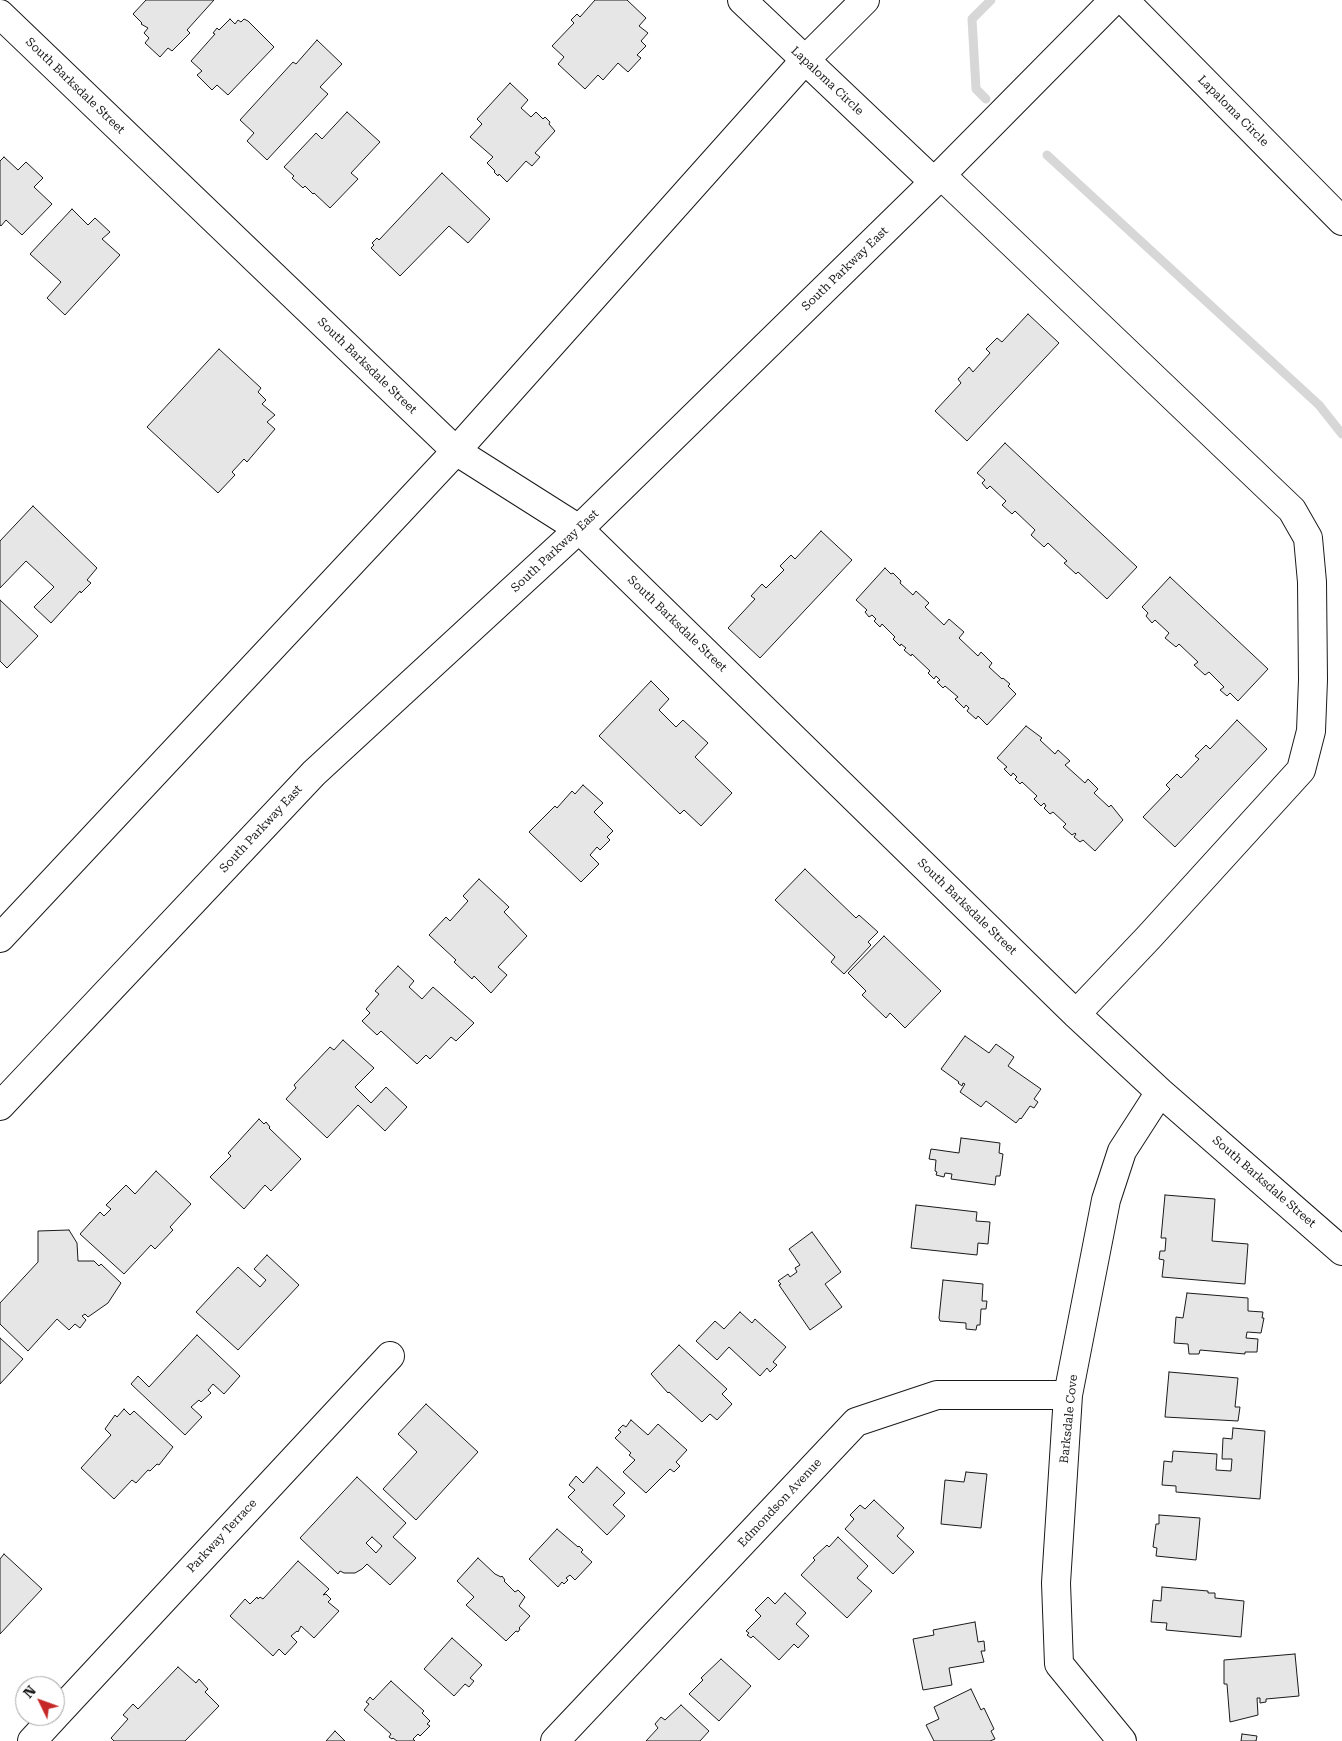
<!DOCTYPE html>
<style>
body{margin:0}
#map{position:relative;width:1342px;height:1741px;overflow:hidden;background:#fff;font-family:"Roboto Serif",serif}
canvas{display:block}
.north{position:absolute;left:15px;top:1676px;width:50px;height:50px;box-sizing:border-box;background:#fff;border:1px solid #a3a3a3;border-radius:50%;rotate:312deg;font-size:14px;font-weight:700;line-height:20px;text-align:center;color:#1a1a1a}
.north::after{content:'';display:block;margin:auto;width:18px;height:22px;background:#c62828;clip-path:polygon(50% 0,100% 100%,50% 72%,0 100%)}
</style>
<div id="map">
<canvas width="1342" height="1741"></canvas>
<div class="north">N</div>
</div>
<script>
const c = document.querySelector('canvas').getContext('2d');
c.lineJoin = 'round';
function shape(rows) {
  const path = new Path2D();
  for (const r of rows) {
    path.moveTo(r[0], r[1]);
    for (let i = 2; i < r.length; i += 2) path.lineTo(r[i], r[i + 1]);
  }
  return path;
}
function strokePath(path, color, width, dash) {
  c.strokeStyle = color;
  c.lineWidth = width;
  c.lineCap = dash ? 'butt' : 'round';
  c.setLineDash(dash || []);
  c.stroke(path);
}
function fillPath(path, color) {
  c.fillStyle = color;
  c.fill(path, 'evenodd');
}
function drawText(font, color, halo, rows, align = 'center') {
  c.font = font + ' "Roboto Serif",serif';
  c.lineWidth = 4;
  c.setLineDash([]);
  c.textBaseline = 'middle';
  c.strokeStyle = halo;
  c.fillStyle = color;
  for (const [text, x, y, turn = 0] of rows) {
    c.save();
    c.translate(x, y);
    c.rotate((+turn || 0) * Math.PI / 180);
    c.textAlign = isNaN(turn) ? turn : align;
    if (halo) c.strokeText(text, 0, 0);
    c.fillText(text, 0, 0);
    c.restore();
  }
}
strokePath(shape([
 [986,99,976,89,972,19,991,0],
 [1047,155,1319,405,1342,434]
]), '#d7d7d7', 9);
const building = shape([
 [146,0,214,0,187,30,190,33,172,51,168,48,160,57,145,43,149,38,144,33,148,28,141,24,142,23,133,14,146,0],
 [595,0,627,0,646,18,639,26,648,33,641,41,646,46,637,55,641,58,628,72,618,63,603,80,598,75,585,89,558,64,564,57,552,46,574,23,571,20,577,14,580,17,595,0],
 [230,19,235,24,238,20,241,22,244,19,248,21,274,47,228,95,217,85,212,90,197,75,202,71,191,61,215,34,213,33,217,28,219,30,230,19],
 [317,40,342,64,320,87,328,94,267,160,247,141,254,133,240,120,293,62,296,64,317,40],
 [510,83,528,100,521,108,531,117,536,112,543,119,545,117,550,122,549,124,555,131,535,153,540,157,532,166,526,161,507,182,499,174,498,176,494,172,495,171,487,163,493,157,470,137,482,124,477,119,510,83],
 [347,112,380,142,351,173,358,179,330,208,314,193,313,194,305,186,303,188,292,178,294,176,284,167,316,133,322,139,347,112],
 [4,157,18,170,26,162,43,178,34,187,52,204,22,235,6,220,1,226,0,225,0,161,4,157],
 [442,173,490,219,468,243,449,226,400,276,371,248,374,245,372,243,377,238,379,240,442,173],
 [72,209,88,225,95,218,110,232,102,239,120,255,65,315,47,298,61,282,30,254,72,209],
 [1028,314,1059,343,967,441,935,411,961,383,958,379,969,367,973,372,990,353,986,349,997,338,1002,342,1028,314],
 [219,349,261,388,258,392,266,400,262,404,275,415,267,422,275,429,247,462,244,459,232,472,235,475,218,493,147,427,219,349],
 [1005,443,1137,567,1107,599,1078,572,1076,574,1064,563,1067,561,1048,543,1044,547,1031,535,1035,530,1015,511,1012,514,1002,505,1006,501,990,486,987,489,982,483,985,480,977,473,1005,443],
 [33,506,97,568,87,580,91,583,81,593,80,591,51,623,34,607,54,587,26,561,0,588,0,541,33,506],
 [821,531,852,560,760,658,728,628,755,599,751,596,762,584,766,588,784,570,780,566,791,555,795,559,821,531],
 [885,568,891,574,893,573,901,581,900,583,913,595,916,591,929,603,925,607,944,625,949,619,964,632,959,638,978,656,981,652,992,663,989,667,1002,679,1003,678,1010,684,1008,686,1016,694,987,725,978,716,976,719,967,711,969,708,966,705,964,708,955,699,958,697,945,686,943,688,937,682,940,680,936,676,934,679,928,673,930,671,912,654,911,656,904,650,906,648,901,644,900,646,893,639,895,637,882,624,880,627,874,621,876,619,872,615,869,617,865,612,867,610,856,600,885,568],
 [1170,577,1268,669,1238,701,1230,693,1227,696,1220,690,1224,687,1209,672,1205,675,1194,665,1198,662,1179,644,1176,647,1165,638,1169,633,1155,620,1152,623,1146,616,1148,613,1142,607,1170,577],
 [0,600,38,636,7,668,0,661,0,600],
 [651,681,669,699,659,710,676,727,683,720,708,743,695,757,732,793,701,826,684,810,680,814,599,736,651,681],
 [1237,720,1267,749,1175,847,1143,817,1170,789,1166,785,1177,774,1181,778,1199,759,1195,756,1206,745,1210,749,1237,720],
 [1026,726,1042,738,1040,740,1055,754,1058,750,1070,761,1065,765,1085,783,1088,779,1098,789,1094,793,1109,807,1111,805,1123,820,1095,851,1083,840,1080,842,1074,837,1076,834,1075,833,1072,835,1063,827,1066,824,1053,812,1050,814,1044,808,1046,806,1044,803,1041,806,1034,799,1037,796,1022,782,1020,784,1015,779,1017,777,1013,773,1011,776,1004,769,1007,767,997,758,1026,726],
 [583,785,603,803,594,812,613,831,607,837,610,840,600,850,597,847,590,855,599,864,581,882,529,832,555,806,557,808,572,791,575,794,583,785],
 [805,869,856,918,859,915,878,932,868,942,871,945,844,974,831,962,835,957,775,900,805,869],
 [479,879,509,907,504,912,527,936,498,967,507,975,491,993,474,976,472,979,454,962,456,960,429,935,446,917,450,921,468,901,463,896,479,879],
 [884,936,941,991,905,1028,890,1013,886,1018,862,995,866,991,848,973,884,936],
 [398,966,414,981,409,987,422,999,433,987,474,1023,456,1041,451,1037,430,1059,426,1055,417,1064,381,1031,377,1035,362,1021,370,1013,366,1009,379,994,375,991,398,966],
 [965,1036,989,1053,996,1044,1014,1057,1008,1066,1041,1089,1034,1099,1038,1102,1034,1108,1030,1106,1021,1119,1020,1118,1016,1123,986,1101,981,1107,960,1092,965,1084,963,1083,962,1086,958,1083,959,1082,941,1069,965,1036],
 [343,1040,374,1068,355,1087,371,1103,386,1087,407,1107,385,1131,358,1105,327,1138,286,1099,296,1088,294,1085,330,1047,334,1050,343,1040],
 [259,1119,264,1124,266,1122,270,1127,269,1128,301,1159,271,1191,265,1185,244,1209,210,1177,231,1156,228,1153,259,1119],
 [961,1138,1000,1143,999,1153,1003,1154,1000,1176,996,1176,995,1185,951,1179,952,1174,945,1173,944,1177,936,1175,937,1172,935,1171,936,1160,929,1159,931,1149,959,1153,961,1138],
 [156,1171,191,1204,170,1227,173,1230,155,1249,151,1245,124,1274,80,1234,100,1212,104,1216,111,1209,106,1205,126,1185,135,1194,156,1171],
 [1165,1195,1215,1199,1212,1241,1248,1244,1245,1284,1162,1277,1164,1260,1159,1259,1160,1251,1165,1251,1166,1238,1161,1238,1165,1195],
 [916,1205,977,1212,976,1221,990,1222,988,1244,978,1243,977,1255,911,1248,916,1205],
 [69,1230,77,1243,78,1261,94,1261,99,1266,101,1264,121,1283,108,1303,88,1317,85,1314,82,1316,86,1320,80,1328,75,1324,69,1330,57,1319,28,1351,0,1324,0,1303,38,1262,38,1231,69,1230],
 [812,1232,841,1272,825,1284,842,1307,810,1330,779,1285,781,1284,778,1281,788,1274,790,1277,797,1272,795,1268,800,1265,789,1249,812,1232],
 [267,1255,299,1285,238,1350,196,1312,238,1267,260,1287,266,1280,254,1269,267,1255],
 [943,1280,983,1284,982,1301,987,1301,986,1309,981,1309,980,1325,977,1325,976,1330,966,1329,966,1323,940,1321,939,1318,943,1280],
 [1187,1293,1248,1298,1248,1311,1263,1312,1262,1318,1264,1318,1261,1333,1247,1332,1246,1338,1258,1339,1257,1352,1245,1352,1245,1354,1200,1350,1199,1354,1189,1354,1188,1344,1174,1343,1176,1317,1183,1318,1187,1293],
 [740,1312,752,1323,755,1319,786,1347,773,1362,777,1365,770,1372,767,1368,760,1376,729,1347,717,1360,696,1341,715,1321,724,1329,740,1312],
 [197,1335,240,1376,224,1394,213,1384,208,1390,211,1393,201,1402,199,1400,191,1407,202,1417,185,1435,131,1384,138,1376,149,1387,197,1335],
 [0,1338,23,1359,0,1384,0,1338],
 [679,1345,727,1389,722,1394,732,1404,717,1420,710,1414,702,1422,669,1392,668,1393,651,1374,679,1345],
 [1169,1372,1238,1378,1235,1407,1240,1407,1238,1421,1165,1417,1169,1372],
 [426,1404,478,1452,416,1520,383,1489,417,1452,398,1434,426,1404],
 [124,1409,130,1415,134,1411,173,1447,159,1465,157,1464,150,1471,148,1470,136,1483,132,1480,114,1499,81,1468,111,1435,105,1429,115,1415,117,1417,124,1409],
 [631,1420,648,1435,658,1424,687,1450,676,1462,680,1466,674,1472,670,1469,646,1493,623,1472,635,1460,629,1455,631,1453,615,1438,621,1432,618,1430,623,1425,626,1427,631,1420],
 [1233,1428,1265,1431,1260,1499,1176,1492,1176,1486,1162,1485,1164,1461,1172,1462,1173,1451,1217,1454,1216,1470,1231,1471,1232,1459,1222,1459,1223,1438,1232,1439,1233,1428],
 [597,1467,625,1493,613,1505,625,1516,607,1535,568,1497,575,1490,569,1485,576,1476,583,1483,597,1467],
 [966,1472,987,1474,981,1528,941,1524,945,1480,964,1482,966,1472],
 [357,1477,406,1523,393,1537,416,1558,390,1585,367,1564,362,1569,355,1573,344,1573,340,1571,338,1574,300,1538,357,1477],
 [372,1537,382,1546,376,1553,366,1543,372,1537],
 [874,1500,904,1528,897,1536,914,1552,893,1574,845,1529,854,1519,850,1515,860,1505,865,1509,874,1500],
 [1159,1515,1200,1518,1196,1560,1156,1556,1157,1548,1153,1547,1156,1524,1159,1524,1159,1515],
 [557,1529,578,1547,579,1546,583,1550,581,1552,592,1562,575,1580,570,1575,566,1578,568,1580,564,1584,562,1582,558,1587,529,1559,557,1529],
 [838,1537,868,1566,857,1578,872,1591,847,1618,801,1575,815,1560,813,1558,827,1545,829,1547,838,1537],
 [4,1554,42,1589,0,1634,0,1559,4,1554],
 [478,1558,495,1574,501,1577,502,1576,505,1580,504,1581,515,1592,518,1590,525,1597,519,1606,530,1616,519,1628,520,1629,518,1632,516,1631,506,1641,466,1605,474,1597,457,1581,478,1558],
 [298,1561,329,1589,323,1595,326,1594,331,1599,328,1602,339,1611,314,1638,301,1626,298,1632,297,1631,291,1636,297,1642,285,1655,279,1649,273,1656,230,1616,245,1599,250,1604,257,1597,258,1599,260,1597,263,1599,298,1561],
 [1162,1587,1208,1591,1208,1593,1215,1593,1215,1598,1244,1601,1241,1637,1166,1630,1167,1623,1151,1622,1153,1600,1161,1601,1162,1587],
 [785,1593,806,1613,796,1624,809,1636,798,1648,794,1644,779,1660,753,1636,751,1638,747,1635,749,1633,746,1631,761,1616,755,1610,768,1597,775,1604,785,1593],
 [975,1622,978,1642,984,1641,985,1651,981,1651,984,1662,949,1668,952,1685,923,1690,913,1639,934,1635,933,1630,975,1622],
 [452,1638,482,1665,470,1678,474,1681,469,1687,465,1684,454,1696,424,1669,452,1638],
 [1295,1654,1299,1696,1266,1699,1266,1702,1260,1703,1260,1698,1257,1698,1258,1715,1230,1722,1227,1684,1224,1684,1224,1660,1295,1654],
 [721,1659,751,1686,719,1721,689,1694,703,1680,701,1678,721,1659],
 [178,1667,196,1683,199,1679,208,1689,205,1692,219,1706,185,1741,114,1741,111,1738,128,1719,123,1715,133,1704,138,1709,178,1667],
 [391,1681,424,1711,422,1713,430,1721,427,1724,430,1726,420,1736,418,1734,413,1739,415,1741,397,1741,393,1738,392,1739,389,1737,391,1734,364,1710,369,1704,366,1702,370,1697,373,1700,391,1681],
 [971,1689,981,1710,984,1708,994,1729,991,1731,995,1739,990,1741,934,1741,926,1725,939,1719,934,1707,971,1689],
 [681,1705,709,1731,700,1741,646,1741,658,1728,655,1724,661,1717,665,1720,681,1705],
 [335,1731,345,1741,326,1741,335,1731],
 [1242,1734,1257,1736,1256,1741,1241,1741,1242,1734]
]);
fillPath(building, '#e6e6e6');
strokePath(building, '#1a1a1a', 1);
const minor = shape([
 [742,0,934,182],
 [1124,0,1342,221],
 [0,14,456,451,579,529,1076,1014,1160,1092,1342,1251],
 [941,175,1292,510,1308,538,1312,582,1313,680,1311,731,1301,770,1149,937,1076,1014],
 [55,1716,390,1356],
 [32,1741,55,1716],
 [555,1741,856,1422,937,1395,1068,1395],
 [1122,1741,1059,1664,1056,1583,1068,1395,1106,1200,1122,1151,1160,1092]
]);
const major = shape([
 [0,938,456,451,805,60,865,0],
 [0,1106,314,773,579,529,934,182,1114,0]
]);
strokePath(minor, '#1a1a1a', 30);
strokePath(major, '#1a1a1a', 30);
strokePath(minor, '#fff', 28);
strokePath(major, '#fff', 28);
drawText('12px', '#1a1a1a', '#fff', [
 ["Lapaloma Circle",827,81,43],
 ["South Barksdale Street",75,86,44],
 ["Lapaloma Circle",1233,111,45],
 ["South Parkway East",845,269,-44],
 ["South Barksdale Street",367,366,44],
 ["South Parkway East",555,551,-43],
 ["South Barksdale Street",677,624,44],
 ["South Parkway East",261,829,-47],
 ["South Barksdale Street",967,907,44],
 ["South Barksdale Street",1264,1182,41],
 ["Barksdale Cove",1069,1419,-84],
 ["Edmondson Avenue",780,1503,-47],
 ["Parkway Terrace",222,1536,-47]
]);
</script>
